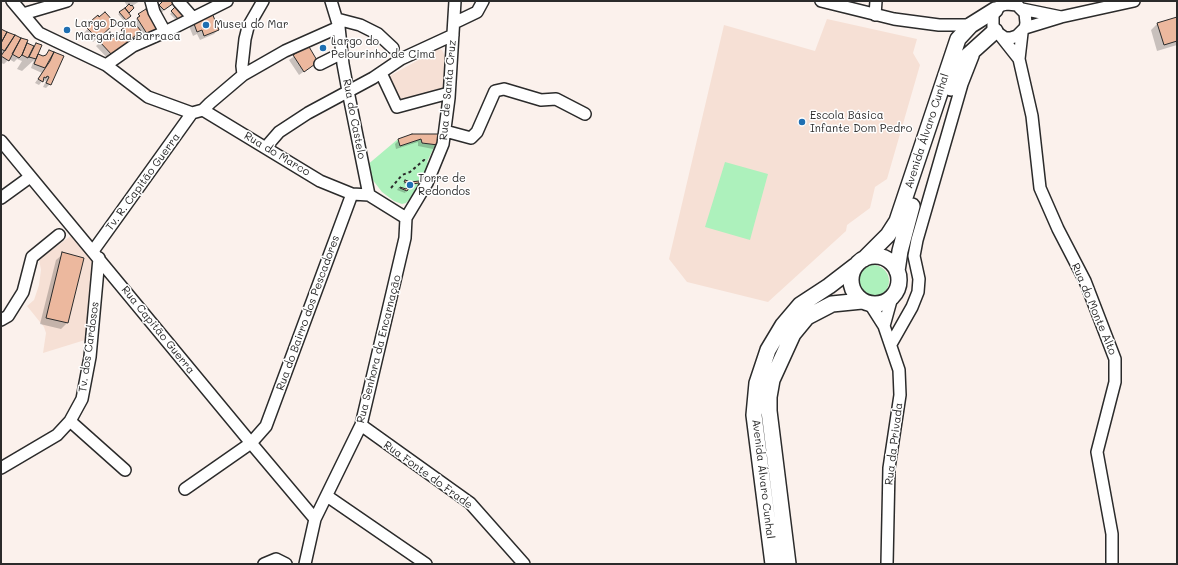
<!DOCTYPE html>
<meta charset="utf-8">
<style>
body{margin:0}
#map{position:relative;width:1178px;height:565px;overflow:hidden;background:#fbf1ec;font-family:Mali,sans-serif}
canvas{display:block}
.frame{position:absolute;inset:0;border:2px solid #2b2b2b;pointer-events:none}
</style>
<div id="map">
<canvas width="1178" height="565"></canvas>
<div class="frame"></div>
</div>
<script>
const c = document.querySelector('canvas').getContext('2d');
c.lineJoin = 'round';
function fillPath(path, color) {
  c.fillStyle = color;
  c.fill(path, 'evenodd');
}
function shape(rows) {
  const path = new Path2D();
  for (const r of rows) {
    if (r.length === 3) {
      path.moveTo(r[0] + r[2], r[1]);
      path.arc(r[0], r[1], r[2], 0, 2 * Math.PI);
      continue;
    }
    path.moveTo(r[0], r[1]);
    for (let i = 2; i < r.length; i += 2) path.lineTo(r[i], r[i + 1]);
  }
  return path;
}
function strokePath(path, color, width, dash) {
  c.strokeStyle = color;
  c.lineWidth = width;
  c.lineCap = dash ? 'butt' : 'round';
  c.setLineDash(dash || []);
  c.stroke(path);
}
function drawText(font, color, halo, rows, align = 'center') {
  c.font = font + ' Mali,sans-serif';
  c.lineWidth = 3;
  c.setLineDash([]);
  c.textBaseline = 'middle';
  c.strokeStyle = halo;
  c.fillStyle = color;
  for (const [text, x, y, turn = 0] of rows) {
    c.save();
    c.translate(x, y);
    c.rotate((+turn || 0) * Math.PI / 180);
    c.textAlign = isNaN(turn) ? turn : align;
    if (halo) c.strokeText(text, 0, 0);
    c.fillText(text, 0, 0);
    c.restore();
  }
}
fillPath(shape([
 [827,19,917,39,913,53,920,65,887,179,875,187,870,208,847,225,846,231,768,302,687,282,669,259,724,25,815,51],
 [438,49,442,50,446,58,443,92,400,104,388,77],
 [72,235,95,264,85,340,43,353,46,333,44,327,27,306,34,300,39,285,41,270,39,259]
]), '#f6e0d5');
fillPath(shape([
 [398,139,400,146,421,139,422,143,435,145,427,162,429,163,418,185,410,199,406,203,402,204,394,201,382,192,372,179,366,166],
 [725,162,768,174,750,240,705,227],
 [873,281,16]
]), '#adf1bc');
fillPath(shape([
 [124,1,140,1,132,6,133,8,128,13,128,17,124,21,118,14,128,7],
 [166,1,171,1,168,7,154,19,155,9],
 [174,10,184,17,178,22,170,14],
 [139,15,157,31,144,40,139,32,110,61,96,46,110,34,117,42,121,38,118,35,134,23],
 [97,16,110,27,93,42,84,33,90,26,89,25],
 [1177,19,1177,45,1157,51,1151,30,1157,24],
 [193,22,218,30,214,34,200,40,197,34,193,36,189,26],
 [1,30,33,47,36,44,37,55,44,57,49,51,62,56,50,84,46,88,43,87,46,81,43,80,39,85,35,83,42,73,31,68,34,60,22,71,17,69,22,61,17,59,14,62,9,59,4,64,1,63],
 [308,46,317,62,299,75,289,60],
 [413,135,437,145,433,149,418,146,418,142,396,149,395,144,399,140],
 [406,181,411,183,418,182,417,184,410,185,405,193,397,190,399,187,406,190,409,185,403,184],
 [63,254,83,258,67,323,61,329,40,324,56,260]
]), '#0003');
const building = shape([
 [163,1,172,1,174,3,164,10,159,5,163,1],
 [129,4,131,6,132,5,134,8,129,13,125,8,129,4],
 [176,6,185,17,180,21,171,11,176,6],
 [125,8,131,16,126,20,119,12,125,8],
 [146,9,159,31,149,37,137,18,140,16,138,14,146,9],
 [105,12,115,23,98,39,87,28,94,22,92,20,98,15,99,17,105,12],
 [212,13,219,30,204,36,202,30,197,32,193,21,212,13],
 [1177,17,1177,41,1164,45,1157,23,1177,17],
 [133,21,141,31,130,40,121,30,133,21],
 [1,29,7,32,1,43,1,29],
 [7,32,15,35,5,51,1,49,1,43,7,32],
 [110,32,117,40,124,34,134,46,113,56,99,41,110,32],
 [15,35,21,38,9,61,1,56,15,35],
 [21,38,28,40,22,55,19,58,12,54,21,38],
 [27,43,34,46,28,58,22,55,27,43],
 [36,43,42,45,36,59,29,57,36,43],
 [308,45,318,62,304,72,293,55,308,45],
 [49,50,54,52,45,68,34,64,38,54,43,56,46,55,49,50],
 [54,52,64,56,51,85,46,83,49,77,47,76,46,78,44,77,43,82,38,79,50,61,54,52],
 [412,134,440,134,438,145,422,143,421,139,400,146,398,139,412,134],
 [405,180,411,182,419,181,419,183,412,184,407,191,400,188,400,187,406,189,410,183,404,182,405,180],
 [62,252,84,258,68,323,46,318,62,252]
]);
fillPath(building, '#ecb89e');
strokePath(building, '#2b2b2b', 1);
const minor = shape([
 [12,1,23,14,67,1],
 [151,1,154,12,165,32],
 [178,1,193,18],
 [331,1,339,27,343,64,348,91,369,195,406,218],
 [821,1,894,19,939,25,971,25],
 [1022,9,1061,17],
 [23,14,39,33,106,65,148,97,192,113,203,110],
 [875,15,876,1],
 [337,19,360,25,378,34,393,48],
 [454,23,477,12,483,1],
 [1025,28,1026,23,1025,13,1017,5,1007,4,1002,5,997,8,993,15,993,27,995,31,1005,38,1011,38,1017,36,1025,28,1061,17,1134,1],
 [1022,33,1019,59,1032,116,1040,188,1058,229,1085,281,1115,359,1115,382,1097,452,1112,534,1112,564],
 [1000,35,1019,59],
 [320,64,342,53],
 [106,65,133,46,165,32,227,1],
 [381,73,397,107,449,93],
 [243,75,242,66,245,39,248,27,263,1],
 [203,110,320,181,352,194],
 [203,110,210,103,243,75,285,51,339,27],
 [445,131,471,138,477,132,495,91,504,89,541,100,556,99,585,114],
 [1,141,251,443,315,519],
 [266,147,279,132,308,113,373,78,401,59,453,35],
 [1,198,30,177],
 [93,251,192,113],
 [870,304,884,326,899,370,900,395,889,468,887,564],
 [1,320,8,316,23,292,32,257,59,235],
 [884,326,892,297],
 [891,344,912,307,918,292,919,279,914,256,917,240,962,84,973,56],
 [70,421,125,470],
 [361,425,470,503,524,564],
 [1,468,57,435,70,421,82,399,90,357,99,258],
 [185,489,251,443,266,426,352,194,369,195],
 [327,496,426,564],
 [264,564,276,559,286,564],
 [305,564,315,519,361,425,405,238,406,218,427,183,443,144,449,98,455,1]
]);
const major = shape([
 [951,88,957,71,965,58,995,31],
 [875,280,24],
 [864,259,888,235,897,221,958,39,971,25,995,10],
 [897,271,900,251,912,206],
 [773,564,754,415,757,383,768,350,783,325,800,305,829,286,855,266],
 [788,564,769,411,769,397,772,380,793,334,807,317,832,304,862,301]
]);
strokePath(minor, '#2b2b2b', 14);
strokePath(major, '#2b2b2b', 18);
strokePath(shape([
 [391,188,402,175,410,172,424,160,426,161]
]), '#2b2b2b', 2, [3, 3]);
strokePath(minor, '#fff', 11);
strokePath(major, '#fff', 15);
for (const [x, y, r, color] of [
 [206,25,4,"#1f6fb2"],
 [67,30,4,"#1f6fb2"],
 [323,48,4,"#1f6fb2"],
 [802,122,4,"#1f6fb2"],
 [410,185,4,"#1f6fb2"]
]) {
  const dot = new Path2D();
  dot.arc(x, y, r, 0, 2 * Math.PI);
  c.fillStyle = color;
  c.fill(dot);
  strokePath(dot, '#fff', 1.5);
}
drawText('11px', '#2b2b2b', '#fff', [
 ["Largo Dona",75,24],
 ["Margarida Barraca",75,37],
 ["Museu do Mar",214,25],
 ["Largo do",331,42],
 ["Pelourinho de Cima",331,55],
 ["Escola Básica",810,116],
 ["Infante Dom Pedro",810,129],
 ["Torre de",418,179],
 ["Redondos",418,192]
], 'left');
drawText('11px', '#2b2b2b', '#fff', [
 ["Rua de Santa Cruz",448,90,-85],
 ["Rua do Castelo",354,119,79],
 ["Avenida Álvaro Cunhal",927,131,-72],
 ["Rua do Marco",277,154,31],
 ["Tv. R. Capitão Guerra",143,182,-54],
 ["Rua do Monte Alto",1094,309,67],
 ["Rua do Bairro dos Pescadores",308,313,-70],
 ["Rua Capitão Guerra",158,330,51],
 ["Tv. dos Cardosos",89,347,-82],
 ["Rua Senhora da Encarnação",379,349,-76],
 ["Rua da Privada",894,444,-83],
 ["Rua Fonte do Frade",428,475,36],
 ["Avenida Álvaro Cunhal",763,479,83]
]);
</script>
